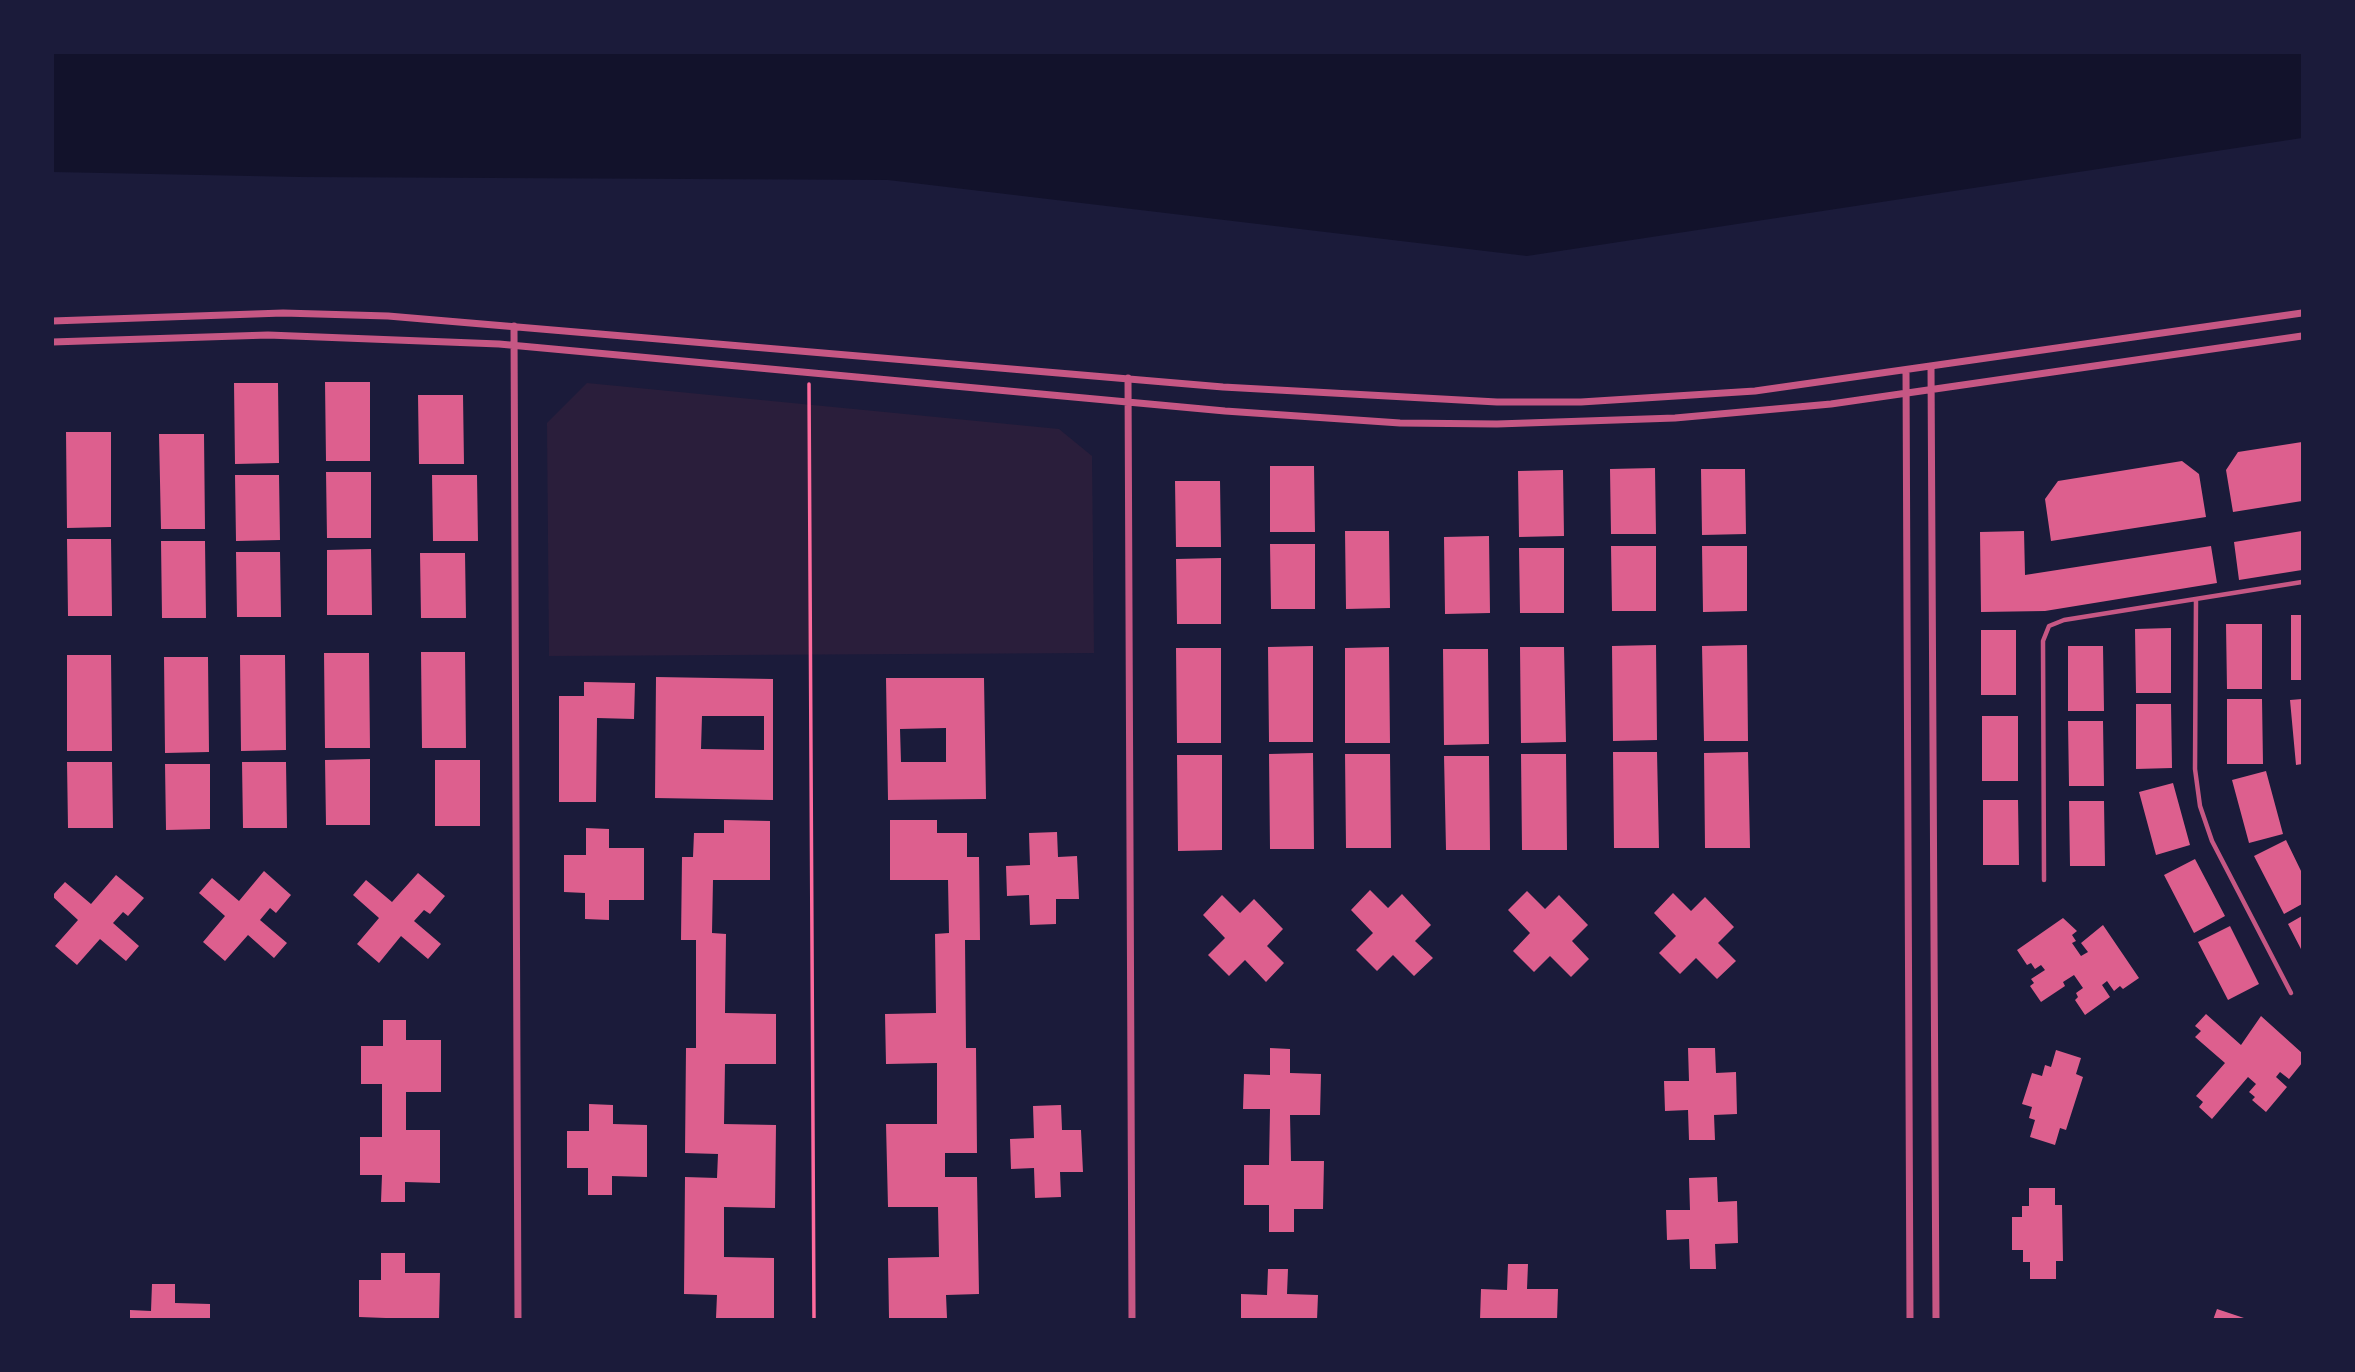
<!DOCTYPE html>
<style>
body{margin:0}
#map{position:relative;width:2355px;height:1372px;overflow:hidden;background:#1b1b3a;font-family:"PT Sans",sans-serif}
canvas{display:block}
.frame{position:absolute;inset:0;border:54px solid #1b1b3a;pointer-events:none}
</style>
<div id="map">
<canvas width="2355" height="1372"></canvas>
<div class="frame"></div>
</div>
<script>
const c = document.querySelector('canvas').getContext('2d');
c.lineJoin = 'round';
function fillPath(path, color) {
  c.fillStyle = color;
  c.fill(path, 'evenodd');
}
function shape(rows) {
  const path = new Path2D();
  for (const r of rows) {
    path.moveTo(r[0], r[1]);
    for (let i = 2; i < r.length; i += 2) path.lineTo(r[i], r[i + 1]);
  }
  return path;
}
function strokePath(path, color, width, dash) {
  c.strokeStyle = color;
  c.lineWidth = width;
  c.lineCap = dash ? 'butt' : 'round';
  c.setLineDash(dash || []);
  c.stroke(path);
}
fillPath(shape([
 [587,383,1059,429,1092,456,1094,653,549,656,547,423]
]), '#2a1e3b');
fillPath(shape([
 [53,52,2302,52,2302,138,1527,256,888,180,300,177,53,172]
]), '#12122b');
fillPath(shape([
 [325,382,370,382,370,461,326,461],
 [234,383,278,383,279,463,235,464],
 [418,395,463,395,464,464,419,464],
 [66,432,111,432,111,527,67,528],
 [159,434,204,434,205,529,161,529],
 [2302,442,2302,501,2233,512,2226,470,2238,452],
 [2182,461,2199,474,2206,517,2051,541,2045,499,2058,481],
 [1270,466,1314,466,1315,532,1270,532],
 [1655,468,1656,534,1611,534,1610,469],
 [1701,469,1745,469,1746,534,1702,535],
 [1563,470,1564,536,1519,537,1518,471],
 [326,472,371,472,371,538,327,538],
 [235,475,279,475,280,540,236,541],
 [432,475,477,475,478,541,433,541],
 [1175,481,1220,481,1221,547,1176,547],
 [1345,531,1389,531,1390,608,1346,609],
 [2024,531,2025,575,2211,546,2217,583,2045,611,1981,612,1980,532],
 [2302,531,2302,570,2239,580,2234,542],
 [1489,536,1490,613,1445,614,1444,537],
 [67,539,111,539,112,616,68,616],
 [161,541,205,541,206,618,162,618],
 [1270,544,1315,544,1315,609,1271,609],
 [1611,546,1656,546,1656,611,1612,611],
 [1702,546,1747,546,1747,611,1703,612],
 [1519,548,1564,548,1564,613,1520,613],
 [371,549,372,615,327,615,327,550],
 [236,552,280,552,281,617,237,617],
 [420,553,465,553,466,618,421,618],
 [1221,558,1221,624,1177,624,1176,559],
 [2291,615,2302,615,2302,680,2291,680],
 [2226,624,2262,624,2262,689,2227,689],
 [2171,628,2171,693,2136,693,2135,629],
 [1981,630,2016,630,2016,695,1981,695],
 [1656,645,1657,740,1613,741,1612,646],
 [1747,645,1748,741,1704,741,1702,646],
 [1313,646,1313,742,1269,742,1268,647],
 [2068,646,2103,646,2104,711,2068,711],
 [1389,647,1390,743,1345,743,1345,648],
 [1520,647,1564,647,1566,742,1521,743],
 [1176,648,1221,648,1221,743,1177,743],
 [1443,649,1488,649,1489,744,1444,745],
 [421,652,465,652,466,748,422,748],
 [324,653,369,653,370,748,325,748],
 [67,655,111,655,112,751,67,751],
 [240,655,285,655,286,750,241,751],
 [164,657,208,657,209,752,165,753],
 [656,677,773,679,773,800,655,798],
 [702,716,764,716,764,750,701,749],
 [886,678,984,678,986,799,888,800],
 [946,728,946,762,901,762,900,729],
 [584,682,635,683,634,719,597,718,596,802,559,802,559,696,584,696],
 [2227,699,2262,699,2263,764,2227,764],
 [2302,699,2302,764,2296,765,2290,700],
 [2136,704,2171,704,2172,768,2136,769],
 [1982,716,2018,716,2018,781,1982,781],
 [2068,721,2103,721,2104,786,2069,786],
 [1613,752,1657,752,1659,848,1614,848],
 [1748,752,1750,848,1705,848,1704,753],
 [1313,753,1314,849,1270,849,1269,754],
 [1345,754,1390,754,1391,848,1346,848],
 [1521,754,1566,754,1567,850,1522,850],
 [1177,755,1222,755,1222,850,1178,851],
 [1444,756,1489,756,1490,850,1446,850],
 [370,759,370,825,326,825,325,760],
 [435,760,480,760,480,826,435,826],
 [67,762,112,762,113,828,68,828],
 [242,762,286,762,287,828,243,828],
 [165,764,210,764,210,829,166,830],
 [2266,771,2283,834,2249,843,2232,780],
 [2173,783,2190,845,2156,855,2139,792],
 [1983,800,2018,800,2019,865,1983,865],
 [2069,801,2104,801,2105,866,2070,866],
 [724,820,770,821,770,880,713,880,712,933,726,934,725,1013,776,1014,776,1064,725,1064,724,1124,776,1125,775,1208,724,1207,724,1257,774,1258,774,1318,716,1318,717,1295,684,1294,685,1177,717,1178,718,1154,685,1153,686,1048,696,1048,696,940,681,940,682,857,693,857,694,833,724,833],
 [890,820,937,820,937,833,967,833,967,857,979,857,980,940,965,940,966,1048,976,1048,977,1153,945,1153,945,1177,977,1177,979,1294,946,1295,947,1318,889,1318,888,1258,939,1257,938,1207,888,1207,886,1124,937,1124,937,1063,886,1064,885,1014,936,1013,935,934,949,933,948,880,890,880],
 [586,828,609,829,609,848,644,848,644,900,609,900,609,920,585,919,585,893,564,892,564,855,586,855],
 [1057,832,1058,857,1077,856,1079,899,1056,899,1056,924,1030,925,1029,895,1007,896,1006,866,1030,865,1029,833],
 [2286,840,2302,873,2302,904,2284,914,2254,856],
 [2195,859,2225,916,2194,933,2164,875],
 [264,871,291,895,276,913,270,908,260,920,287,943,274,958,248,935,225,961,203,942,225,916,199,893,212,878,239,901],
 [418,873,445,896,430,914,424,910,414,921,441,944,428,959,401,936,379,963,357,944,379,918,353,895,366,880,392,902],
 [116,875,144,898,128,916,123,912,113,923,139,946,126,961,100,939,77,965,55,946,78,920,52,896,65,882,91,904],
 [1370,890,1388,908,1402,894,1431,925,1415,941,1433,958,1414,976,1393,955,1377,971,1356,950,1373,933,1351,910],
 [1527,891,1545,909,1559,895,1588,925,1572,941,1589,959,1571,977,1550,956,1534,972,1513,951,1530,933,1508,910],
 [1673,893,1691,911,1705,897,1734,927,1718,943,1736,961,1717,979,1696,958,1680,974,1659,953,1676,936,1654,913],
 [1222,895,1240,913,1254,899,1283,929,1267,946,1284,963,1266,982,1245,960,1229,976,1208,955,1225,938,1203,915],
 [2302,916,2302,951,2288,924],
 [2063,918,2077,931,2072,935,2076,941,2072,943,2081,956,2088,952,2081,943,2103,925,2139,978,2123,989,2120,986,2114,991,2107,981,2102,985,2110,997,2085,1015,2075,1000,2078,997,2076,993,2083,988,2074,975,2063,982,2065,986,2041,1002,2030,986,2034,983,2031,979,2045,970,2041,965,2035,969,2031,963,2027,965,2017,950],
 [2230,926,2259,984,2228,1000,2198,942],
 [2206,1014,2241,1045,2261,1016,2302,1053,2302,1063,2289,1079,2280,1072,2276,1077,2287,1087,2266,1112,2252,1100,2255,1097,2249,1092,2256,1084,2248,1077,2212,1119,2199,1107,2203,1102,2196,1096,2225,1063,2195,1037,2201,1031,2195,1026],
 [383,1020,406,1020,406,1040,441,1040,441,1092,406,1092,406,1130,440,1130,440,1183,405,1182,405,1202,381,1202,382,1175,360,1175,360,1137,382,1137,382,1084,361,1084,361,1046,383,1046],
 [1270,1048,1290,1049,1290,1073,1321,1074,1320,1115,1290,1115,1291,1161,1324,1161,1323,1209,1294,1209,1294,1232,1269,1232,1269,1205,1244,1205,1244,1165,1269,1165,1270,1109,1243,1109,1244,1074,1270,1075],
 [1688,1048,1715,1048,1716,1073,1736,1072,1737,1114,1714,1115,1715,1140,1689,1140,1688,1110,1665,1111,1664,1081,1689,1081],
 [2056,1050,2081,1058,2076,1074,2083,1077,2066,1130,2060,1128,2055,1145,2030,1137,2035,1120,2029,1118,2032,1107,2022,1104,2032,1073,2042,1076,2045,1065,2051,1067],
 [589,1104,613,1105,613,1124,647,1125,647,1177,612,1176,612,1195,588,1195,588,1168,567,1168,567,1131,589,1131],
 [1061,1105,1062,1130,1081,1130,1083,1172,1060,1172,1061,1197,1035,1198,1034,1168,1011,1169,1010,1139,1034,1138,1033,1106],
 [1717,1177,1718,1202,1737,1201,1738,1243,1715,1244,1716,1269,1690,1269,1689,1239,1667,1240,1666,1210,1690,1210,1689,1178],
 [2029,1188,2055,1188,2055,1205,2062,1205,2063,1261,2056,1261,2056,1279,2030,1279,2030,1262,2023,1262,2023,1250,2012,1250,2012,1217,2022,1217,2022,1206,2029,1206],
 [381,1253,405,1253,405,1273,440,1273,439,1320,359,1317,359,1280,381,1280],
 [1508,1264,1528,1264,1527,1289,1558,1289,1557,1320,1480,1320,1481,1289,1507,1290],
 [1268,1269,1288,1269,1287,1294,1318,1295,1317,1320,1241,1320,1241,1294,1267,1295],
 [152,1284,175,1284,175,1303,210,1304,210,1320,130,1320,130,1310,151,1311],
 [2217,1309,2247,1319,2246,1320,2213,1320]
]), '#dd5f8e');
strokePath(shape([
 [809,384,814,1320]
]), '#ff6b9d', 3.5);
strokePath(shape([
 [2196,599,2195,769,2200,806,2212,841,2291,993],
 [2044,880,2043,641,2049,626,2064,620,2302,582]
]), '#c65784', 4.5);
strokePath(shape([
 [52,321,283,313,388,316,1223,387,1497,402,1581,402,1755,391,2302,313],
 [514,326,518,1320],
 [52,342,268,335,499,344,1225,411,1400,423,1497,424,1675,418,1831,404,2302,336],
 [1931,366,1936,1320],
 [1906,370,1910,1320],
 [1128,378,1132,1320]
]), '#c65784', 7);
</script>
